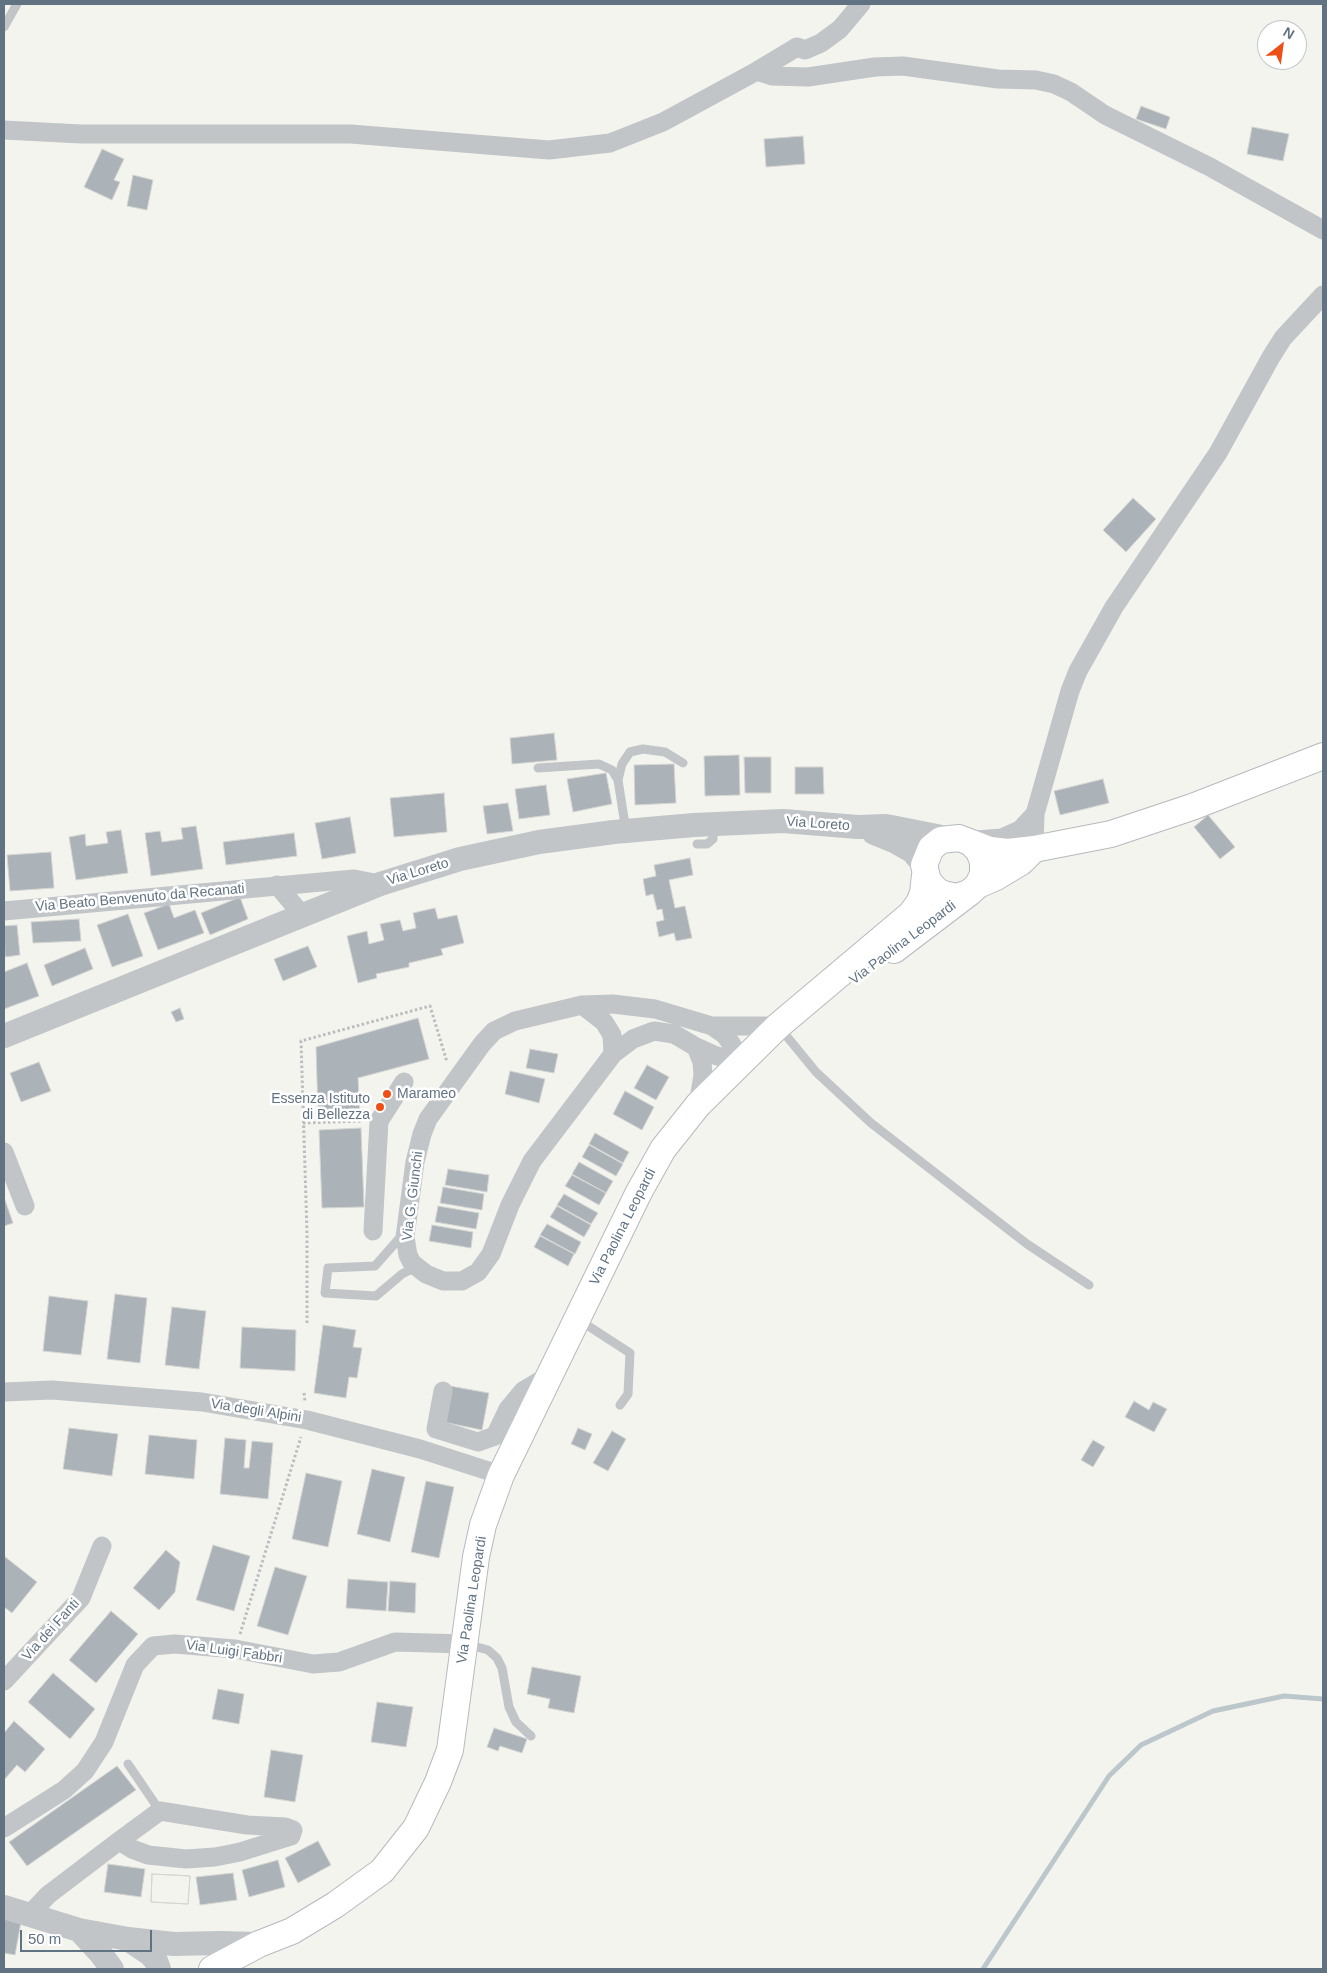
<!DOCTYPE html>
<style>
body{margin:0}
#map{position:relative;width:1327px;height:1973px;overflow:hidden;background:#f4f4ef;font-family:Arial,sans-serif}
canvas{display:block}
.frame{position:absolute;inset:0;border:5px solid #617383;pointer-events:none}
.north{position:absolute;left:1257px;top:20px;width:50px;height:50px;box-sizing:border-box;background:#fff;border:1px solid #c0c7cd;border-radius:50%;rotate:30deg;font-size:14px;font-weight:700;line-height:20px;text-align:center;color:#617383}
.north::after{content:'';display:block;margin:auto;width:18px;height:22px;background:#ee4f16;clip-path:polygon(50% 0,100% 100%,50% 72%,0 100%)}
.scale{position:absolute;left:20px;top:1930px;width:132px;height:22px;box-sizing:border-box;border:2px solid #617383;border-top:0;padding-left:6px;font-size:15px;line-height:18px;white-space:nowrap;color:#617383;-webkit-text-stroke:4px #fff;paint-order:stroke}
</style>
<div id="map">
<canvas width="1327" height="1973"></canvas>
<div class="frame"></div>
<div class="north">N</div>
<div class="scale">50 m</div>
</div>
<script>
const c = document.querySelector('canvas').getContext('2d');
c.lineJoin = 'round';
function shape(rows) {
  const path = new Path2D();
  for (const r of rows) {
    path.moveTo(r[0], r[1]);
    for (let i = 2; i < r.length; i += 2) path.lineTo(r[i], r[i + 1]);
  }
  return path;
}
function strokePath(path, color, width, dash) {
  c.strokeStyle = color;
  c.lineWidth = width;
  c.lineCap = dash ? 'butt' : 'round';
  c.setLineDash(dash || []);
  c.stroke(path);
}
function fillPath(path, color) {
  c.fillStyle = color;
  c.fill(path, 'evenodd');
}
function drawText(font, color, halo, rows, align = 'center') {
  c.font = font + ' Arial,sans-serif';
  c.lineWidth = 5;
  c.setLineDash([]);
  c.textBaseline = 'middle';
  c.strokeStyle = halo;
  c.fillStyle = color;
  for (const [text, x, y, turn = 0] of rows) {
    c.save();
    c.translate(x, y);
    c.rotate((+turn || 0) * Math.PI / 180);
    c.textAlign = isNaN(turn) ? turn : align;
    if (halo) c.strokeText(text, 0, 0);
    c.fillText(text, 0, 0);
    c.restore();
  }
}
strokePath(shape([
 [983,1969,1109,1776,1141,1745,1213,1711,1284,1696,1323,1699]
]), '#bcc7cc', 5);
const building = shape([
 [1141,106,1170,117,1166,129,1136,119,1141,106],
 [1252,127,1289,134,1283,161,1247,154,1252,127],
 [803,136,805,164,766,167,764,139,803,136],
 [102,149,124,159,114,180,120,182,112,200,84,187,102,149],
 [133,175,153,180,147,210,127,206,133,175],
 [1133,498,1156,519,1126,552,1103,530,1133,498],
 [554,733,557,760,512,764,510,738,554,733],
 [739,755,740,795,705,796,704,756,739,755],
 [744,757,771,757,771,793,745,793,744,757],
 [674,764,676,803,635,805,634,765,674,764],
 [795,767,823,767,824,794,795,794,795,767],
 [606,773,612,804,573,812,567,779,606,773],
 [1103,779,1109,803,1060,815,1054,791,1103,779],
 [546,785,550,815,519,819,515,789,546,785],
 [444,793,447,832,394,837,390,798,444,793],
 [508,803,513,831,487,834,483,806,508,803],
 [1208,815,1235,847,1220,859,1194,827,1208,815],
 [350,817,356,853,322,859,315,823,350,817],
 [196,826,203,869,151,876,145,833,160,831,162,842,183,839,181,828,196,826],
 [121,830,128,873,76,880,69,837,85,834,86,846,108,843,106,832,121,830],
 [294,833,297,856,226,865,223,842,294,833],
 [51,852,54,888,10,891,7,855,51,852],
 [690,858,693,875,669,880,675,908,685,906,692,938,676,941,674,933,659,937,656,922,664,920,662,909,657,910,653,894,646,896,643,879,656,876,654,865,690,858],
 [240,897,248,919,210,935,201,913,240,897],
 [169,904,174,918,195,910,204,933,158,950,144,913,169,904],
 [435,908,438,919,457,915,464,943,441,949,443,955,409,963,409,967,376,974,377,978,358,983,347,936,367,931,369,944,384,940,380,924,400,920,403,931,416,928,413,913,435,908],
 [128,914,143,956,112,967,97,925,128,914],
 [79,919,81,941,33,943,31,922,79,919],
 [17,925,20,955,5,957,4,926,17,925],
 [308,946,317,967,283,981,274,959,308,946],
 [85,948,93,969,52,986,44,965,85,948],
 [27,963,39,996,4,1009,4,972,27,963],
 [180,1008,184,1019,176,1022,171,1012,180,1008],
 [418,1018,429,1059,358,1078,360,1114,318,1114,316,1047,418,1018],
 [530,1049,558,1054,554,1073,526,1068,530,1049],
 [39,1062,51,1091,21,1102,10,1073,39,1062],
 [647,1065,669,1077,656,1100,634,1088,647,1065],
 [510,1071,545,1079,539,1103,505,1094,510,1071],
 [625,1091,654,1107,642,1130,613,1114,625,1091],
 [361,1128,364,1207,322,1208,319,1130,361,1128],
 [595,1133,629,1152,623,1163,589,1144,595,1133],
 [589,1145,623,1164,616,1176,582,1157,589,1145],
 [579,1162,613,1181,606,1193,572,1174,579,1162],
 [448,1169,489,1175,487,1192,445,1185,448,1169],
 [572,1175,606,1193,599,1205,565,1186,572,1175],
 [443,1187,484,1194,482,1210,440,1203,443,1187],
 [564,1194,598,1213,591,1224,557,1205,564,1194],
 [4,1197,13,1223,4,1226,4,1197],
 [438,1206,479,1213,476,1229,435,1222,438,1206],
 [557,1206,591,1225,584,1237,550,1217,557,1206],
 [547,1224,581,1242,575,1254,540,1235,547,1224],
 [432,1225,473,1232,471,1248,429,1241,432,1225],
 [540,1236,574,1254,568,1266,534,1247,540,1236],
 [115,1294,147,1298,140,1363,107,1359,115,1294],
 [49,1296,88,1301,81,1355,43,1351,49,1296],
 [172,1307,206,1311,199,1369,165,1365,172,1307],
 [323,1325,356,1330,353,1347,362,1348,357,1378,349,1377,346,1398,314,1393,323,1325],
 [242,1327,296,1330,295,1371,240,1368,242,1327],
 [450,1386,489,1393,482,1430,443,1422,450,1386],
 [1134,1401,1149,1410,1153,1402,1167,1409,1154,1432,1125,1417,1134,1401],
 [69,1428,118,1434,112,1476,63,1469,69,1428],
 [578,1428,592,1434,585,1450,571,1444,578,1428],
 [612,1431,626,1439,608,1471,593,1463,612,1431],
 [149,1435,197,1440,194,1479,145,1474,149,1435],
 [225,1438,246,1440,244,1468,249,1468,252,1441,273,1443,268,1499,220,1494,225,1438],
 [1093,1440,1105,1447,1093,1467,1081,1460,1093,1440],
 [372,1469,405,1477,390,1542,357,1534,372,1469],
 [306,1473,342,1481,328,1547,292,1539,306,1473],
 [426,1481,454,1487,439,1558,411,1552,426,1481],
 [213,1545,250,1556,234,1611,196,1600,213,1545],
 [166,1550,180,1562,175,1592,159,1610,133,1588,166,1550],
 [4,1556,37,1582,12,1613,4,1607,4,1556],
 [275,1567,307,1576,288,1635,257,1626,275,1567],
 [348,1579,388,1582,386,1611,346,1608,348,1579],
 [390,1581,416,1583,415,1613,388,1611,390,1581],
 [111,1611,138,1634,96,1683,69,1660,111,1611],
 [532,1667,581,1676,574,1713,548,1708,550,1699,527,1694,532,1667],
 [53,1673,95,1709,70,1739,28,1702,53,1673],
 [218,1689,244,1694,239,1724,212,1719,218,1689],
 [377,1702,413,1707,406,1747,371,1742,377,1702],
 [14,1721,45,1749,25,1772,17,1765,4,1780,4,1733,14,1721],
 [494,1728,527,1739,522,1753,500,1746,498,1751,487,1747,494,1728],
 [271,1750,303,1755,295,1802,264,1797,271,1750],
 [117,1766,136,1790,27,1866,9,1842,117,1766],
 [318,1841,331,1865,298,1883,285,1858,318,1841],
 [278,1860,285,1887,249,1897,242,1870,278,1860],
 [108,1864,145,1869,141,1897,104,1892,108,1864],
 [233,1873,237,1900,200,1905,196,1877,233,1873],
 [152,1874,190,1876,188,1904,151,1902,152,1874],
 [152,1874,190,1876,188,1904,151,1902,152,1874],
 [4,1919,21,1922,15,1955,4,1953,4,1919]
]);
fillPath(building, '#abb3b8');
strokePath(building, '#d5d5d2', 1);
const secondary = shape([
 [971,843,979,851,983,862,983,874,978,885,969,893,956,897,943,894,937,891,928,881,924,865,931,848,941,840,959,838,990,850,1008,852,1034,849,1111,834,1192,807,1323,756],
 [978,885,996,877,1021,862,1034,849],
 [894,950,969,893],
 [212,1969,259,1944,292,1931,335,1905,382,1871,416,1828,438,1782,450,1750,476,1557,483,1525,501,1475,639,1192,663,1149,698,1105,778,1026,911,914,919,903,923,893,925,875]
]);
strokePath(secondary, '#b5babf', 28);
strokePath(shape([
 [303,1123,363,1121],
 [307,1323,307,1233,301,1041,430,1006,447,1062],
 [304,1393,305,1402],
 [240,1634,301,1437]
]), '#babdbf', 3, [2.5, 2.5]);
strokePath(shape([
 [4,27,17,4],
 [538,768,599,764,612,770,618,780,626,831],
 [618,780,622,764,630,752,643,749,665,752,683,763],
 [697,844,707,844,713,839,713,824],
 [784,1033,816,1072,871,1123,1027,1244,1089,1285],
 [404,1233,375,1266,328,1268,325,1293,376,1296,402,1274,416,1267],
 [579,1320,630,1353,628,1394,620,1405],
 [466,1644,488,1650,497,1658,502,1668,509,1707,516,1722,531,1736],
 [128,1764,160,1811]
]), '#c1c5c8', 9);
strokePath(shape([
 [757,71,772,76,808,77,875,67,903,66,998,79,1036,80,1054,84,1071,92,1105,115,1210,167,1323,230],
 [4,130,81,134,351,134,549,150,610,143,663,122,757,71,797,47,805,50,821,43,840,29,861,4],
 [975,840,1002,838,1020,830,1035,814],
 [1034,849,1035,814,1070,691,1078,671,1114,607,1218,453,1271,357,1283,338,1323,295],
 [277,885,303,916],
 [4,911,354,879,380,884],
 [613,1004,655,1009,712,1026,725,1035,732,1045,740,1063,714,1055,696,1047,674,1034,654,1031,633,1039,613,1054,532,1161,510,1205,491,1254,478,1272,462,1281,443,1281,426,1274,412,1263,408,1255,405,1237,415,1162,422,1134,428,1119,482,1044,494,1031,515,1021,582,1005,613,1004],
 [582,1005,604,1022,612,1035,613,1054],
 [712,1026,778,1026],
 [696,1047,702,1062,703,1075,698,1105],
 [4,1152,25,1206],
 [373,1231,379,1121,404,1082],
 [443,1391,436,1429,478,1442,495,1436,508,1409,523,1391,550,1375],
 [4,1392,52,1390,202,1402,307,1420,420,1449,501,1475],
 [4,1681,81,1598,102,1546],
 [4,1828,64,1790,85,1771,104,1742,135,1665,153,1646,175,1644,235,1649,313,1664,339,1662,395,1642,465,1644],
 [29,1915,48,1895,119,1841,160,1811,247,1825,285,1827,293,1830,291,1836,240,1852,215,1857,186,1859,148,1855,132,1849,119,1841]
]), '#c1c5c8', 19);
strokePath(shape([
 [874,833,896,842,912,851,924,865],
 [4,1036,380,884,460,859,539,842,614,832,694,825,783,821,858,827,886,826,947,838],
 [4,1907,79,1930,128,1939,174,1944,220,1943,259,1944],
 [79,1930,101,1954,112,1969],
 [129,1940,150,1954,156,1961,159,1969]
]), '#c1c5c8', 24);
strokePath(secondary, '#fff', 26);
for (const [x, y, r, color] of [
 [387,1094,5,"#ee4f16"],
 [380,1107,5,"#ee4f16"]
]) {
  const dot = new Path2D();
  dot.arc(x, y, r, 0, 2 * Math.PI);
  c.fillStyle = color;
  c.fill(dot);
  strokePath(dot, '#fff', 2);
}
drawText('14px', '#617383', '#fff', [
 ["Via Loreto",818,824,4],
 ["Via Loreto",418,872,-17],
 ["Via Beato Benvenuto da Recanati",140,898,-5],
 ["Via Paolina Leopardi",903,943,-37],
 ["Via G. Giunchi",413,1196,-83],
 ["Via Paolina Leopardi",623,1227,-63],
 ["Via degli Alpini",256,1411,9],
 ["Via Paolina Leopardi",472,1600,-81],
 ["Via dei Fanti",51,1630,-48],
 ["Via Luigi Fabbri",234,1652,8]
]);
drawText('14px', '#617383', '#fff', [
 ["Marameo",397,1094],
 ["Essenza Istituto",370,1099,"right"],
 ["di Bellezza",370,1115,"right"]
], 'left');
</script>
